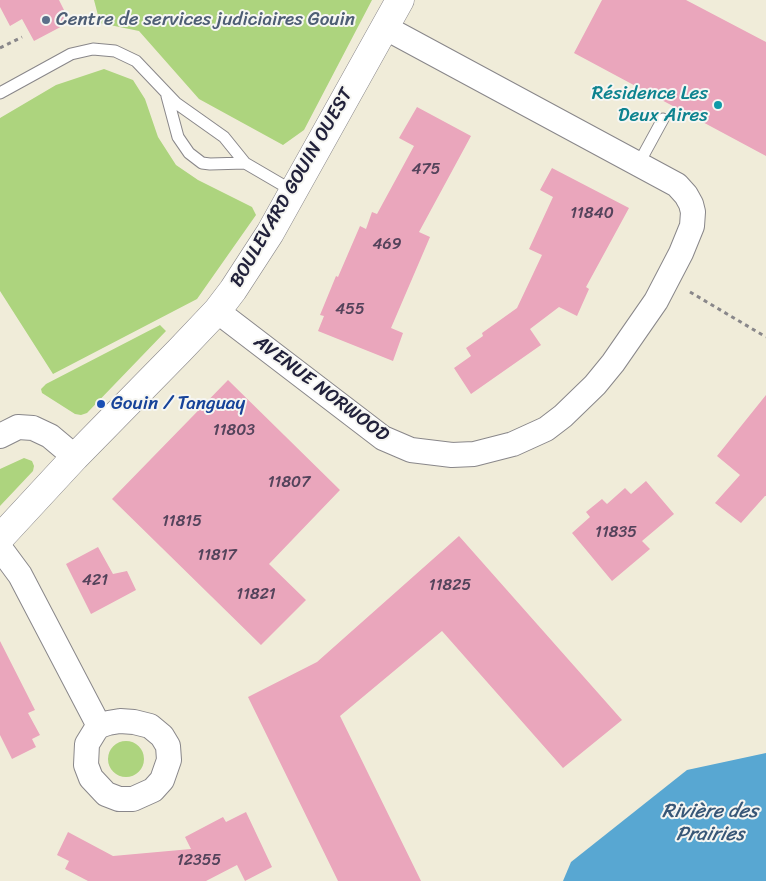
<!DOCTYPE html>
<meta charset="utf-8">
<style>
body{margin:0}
canvas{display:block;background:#f0ecd9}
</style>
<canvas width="766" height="881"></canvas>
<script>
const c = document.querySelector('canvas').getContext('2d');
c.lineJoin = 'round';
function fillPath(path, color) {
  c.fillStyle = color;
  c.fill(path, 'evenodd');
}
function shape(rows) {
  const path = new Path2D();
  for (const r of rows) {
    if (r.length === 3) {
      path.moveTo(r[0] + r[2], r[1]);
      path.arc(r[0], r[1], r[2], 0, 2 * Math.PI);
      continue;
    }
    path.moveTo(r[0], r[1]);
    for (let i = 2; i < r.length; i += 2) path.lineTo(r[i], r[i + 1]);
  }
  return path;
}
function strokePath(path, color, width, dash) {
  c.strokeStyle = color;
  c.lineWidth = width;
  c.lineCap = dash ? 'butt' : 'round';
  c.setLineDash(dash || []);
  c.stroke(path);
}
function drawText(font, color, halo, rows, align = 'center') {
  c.font = font + ' Sriracha,sans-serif';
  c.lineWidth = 4;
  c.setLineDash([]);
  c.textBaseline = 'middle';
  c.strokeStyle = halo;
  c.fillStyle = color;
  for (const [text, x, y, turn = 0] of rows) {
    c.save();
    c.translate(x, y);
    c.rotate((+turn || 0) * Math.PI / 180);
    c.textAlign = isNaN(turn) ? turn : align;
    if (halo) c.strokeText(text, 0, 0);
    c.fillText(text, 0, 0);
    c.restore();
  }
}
fillPath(shape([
 [94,0,372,0,304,130,283,145,199,99,139,31,100,23],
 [104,69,133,80,145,99,158,137,176,165,198,180,252,207,256,215,197,299,53,374,0,291,0,118,56,85],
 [160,325,166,331,87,413,81,415,75,414,42,393,41,389,46,384],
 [24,458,32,461,34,466,33,471,0,506,0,469],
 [126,759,18]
]), '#add47e');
fillPath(shape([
 [766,753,766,881,563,881,571,862,687,770]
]), '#58a7d2');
fillPath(shape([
 [0,0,59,0,70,22,34,41,22,19,10,26,0,7],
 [602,0,686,0,766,42,766,156,574,53],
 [417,107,471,136,419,232,430,237,391,328,403,333,393,361,318,331,324,316,320,315,336,276,338,277,360,226,366,229,372,212,377,214,414,146,399,138],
 [552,168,629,208,586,287,589,289,577,316,559,307,530,329,541,345,471,394,454,368,471,356,466,348,483,336,482,333,517,308,542,255,529,249,553,197,540,190],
 [228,380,340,490,269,564,306,600,261,645,112,499],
 [766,395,766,496,765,496,741,523,715,503,740,475,717,456],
 [646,481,674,514,642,541,650,549,612,581,572,533,590,517,586,512,602,499,607,504,625,488,631,494],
 [459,536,622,720,563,768,442,631,340,716,421,881,338,881,248,697,317,662],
 [98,547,113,574,127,571,136,590,91,614,66,564],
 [0,641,35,710,28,713,40,735,32,739,36,747,12,759,0,735],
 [246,812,272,867,245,881,237,865,206,881,88,881,65,869,69,861,57,855,68,832,113,856,191,849,185,837,223,817,226,822]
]), '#eaa6bc');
const service = shape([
 [0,93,71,54,93,49,115,51,136,61,176,103,224,137,245,163,293,191],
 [167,96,178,137,189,153,202,163,210,164,245,163],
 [639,163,663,119]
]);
const minor = shape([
 [217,311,383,438,411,450,452,455,474,454,513,444,546,429,563,416,595,385,613,363,656,301,681,253,692,226,693,212,691,204,686,195,677,185,386,28],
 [0,436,18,427,33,428,50,436,75,457],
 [0,548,20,575,99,726],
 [120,721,134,722,150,726,162,736,168,746,169,760,162,780,153,790,133,799,119,799,106,794,91,778,86,765,87,744,95,731,99,726,108,723,120,721]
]);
const tertiary = shape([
 [0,538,75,457,180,350,217,311,233,290,270,233,400,0]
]);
strokePath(service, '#89878a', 13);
strokePath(minor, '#89878a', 26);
strokePath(tertiary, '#89878a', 29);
strokePath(shape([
 [0,48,22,37],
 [690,292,766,337]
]), '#89878a', 3, [4, 4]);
strokePath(service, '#fff', 11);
strokePath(minor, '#fff', 24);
strokePath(tertiary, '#fff', 28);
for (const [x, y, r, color] of [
 [46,20,5,"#5c6f8a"],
 [718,105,5,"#0f9aa8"],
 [101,404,5,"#1a4fb4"]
]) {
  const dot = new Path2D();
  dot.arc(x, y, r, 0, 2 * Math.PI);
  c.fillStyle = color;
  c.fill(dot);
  strokePath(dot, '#f6f6f2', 2);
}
drawText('16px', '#54435b', null, [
 ["475",426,170],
 ["11840",592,214],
 ["469",387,245],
 ["455",350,310],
 ["11803",234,431],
 ["11807",289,483],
 ["11815",182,522],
 ["11835",616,533],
 ["11817",217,556],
 ["421",95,581],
 ["11825",450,586],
 ["11821",256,595],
 ["12355",199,861]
]);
drawText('19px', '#4e5e75', '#f6f6f2', [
 ["Centre de services judiciaires Gouin",56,20]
], 'left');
drawText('19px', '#0d838f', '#f6f6f2', [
 ["Résidence Les",708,94],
 ["Deux Aires",708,116]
], 'right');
drawText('19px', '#22223b', '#f6f6f2', [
 ["BOULEVARD GOUIN OUEST",292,188,-60],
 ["AVENUE NORWOOD",321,389,37]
]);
drawText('19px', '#164399', '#f6f6f2', [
 ["Gouin / Tanguay",111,404]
], 'left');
drawText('italic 20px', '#385777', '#f6f6f2', [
 ["Rivière des",710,812],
 ["Prairies",710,835]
]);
</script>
